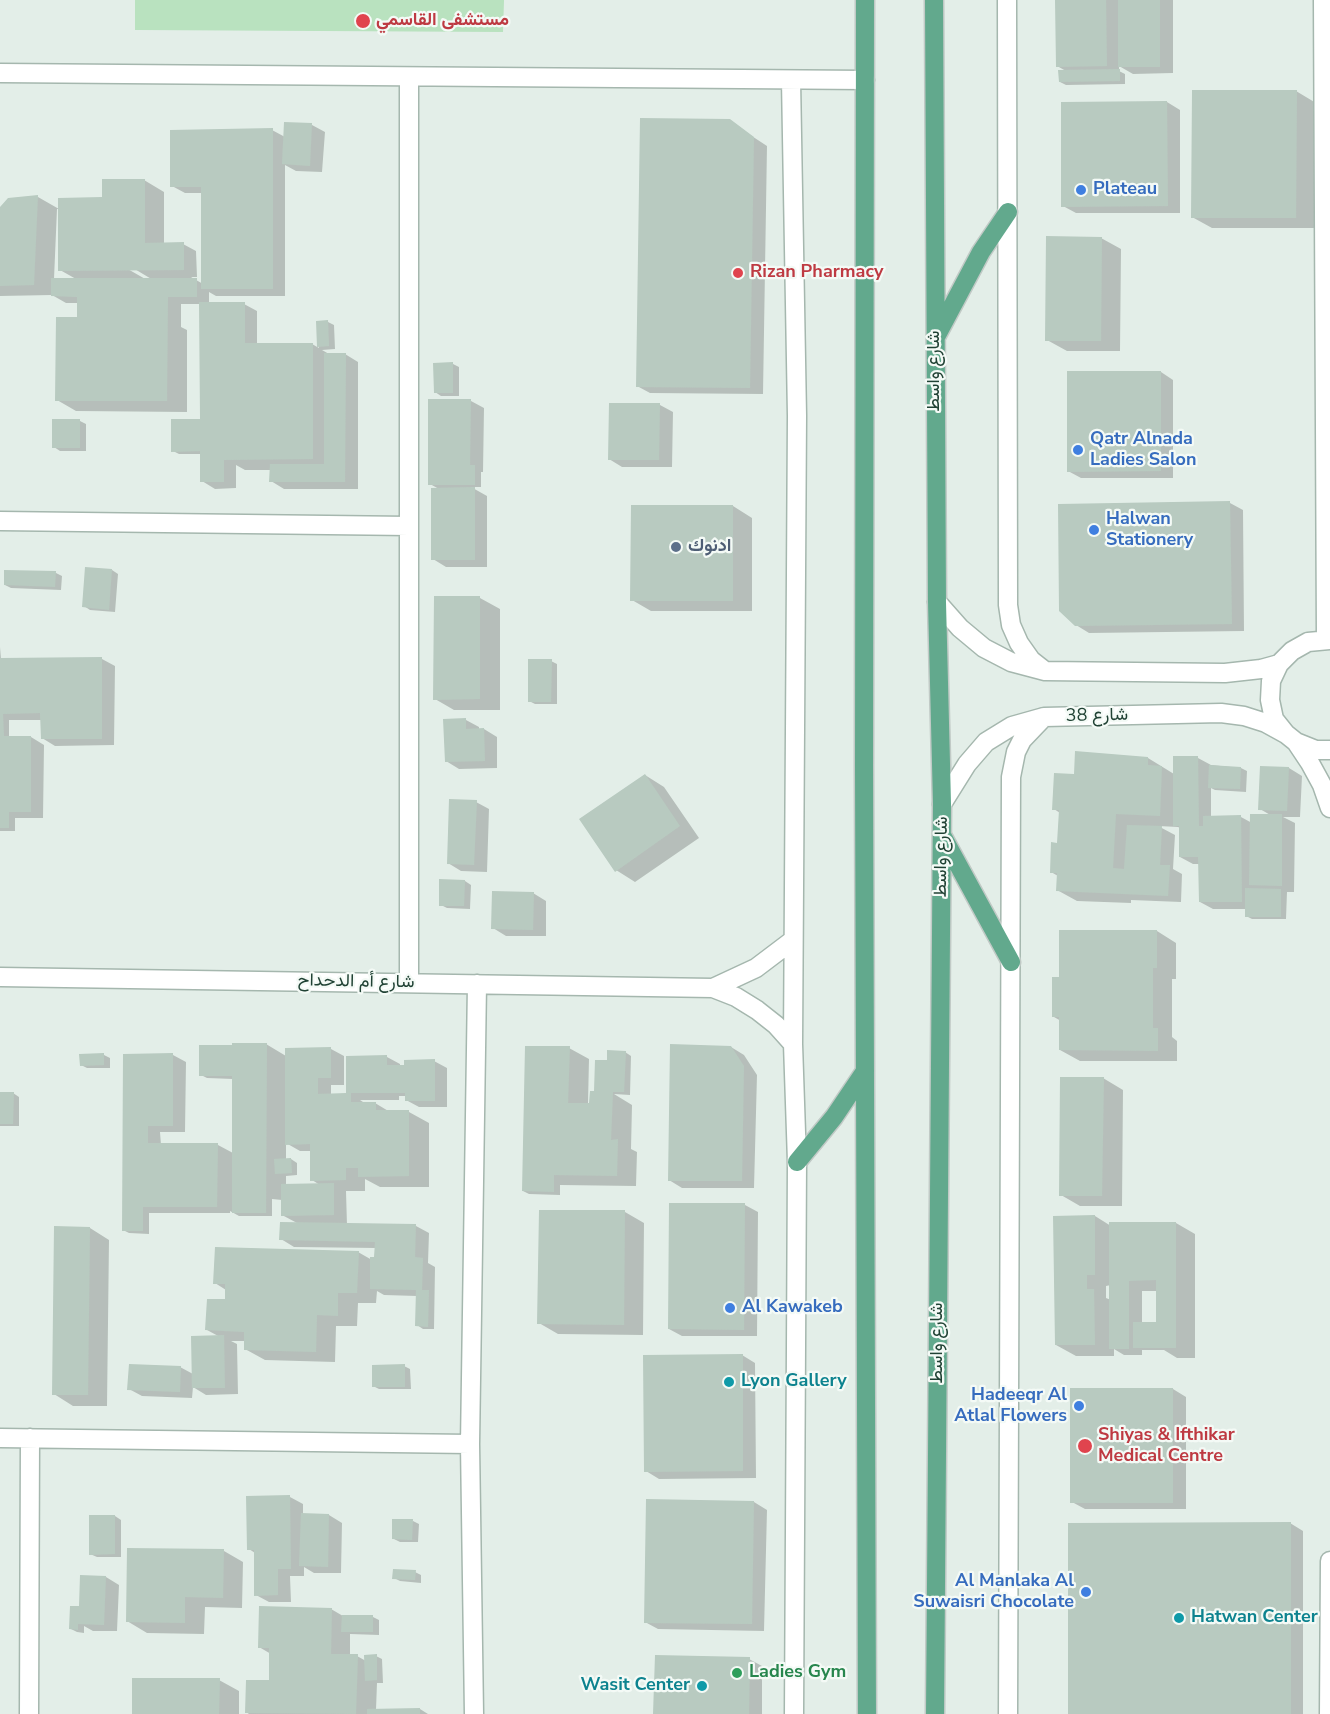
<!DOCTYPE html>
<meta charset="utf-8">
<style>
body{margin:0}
canvas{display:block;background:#e3eee8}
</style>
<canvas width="1330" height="1714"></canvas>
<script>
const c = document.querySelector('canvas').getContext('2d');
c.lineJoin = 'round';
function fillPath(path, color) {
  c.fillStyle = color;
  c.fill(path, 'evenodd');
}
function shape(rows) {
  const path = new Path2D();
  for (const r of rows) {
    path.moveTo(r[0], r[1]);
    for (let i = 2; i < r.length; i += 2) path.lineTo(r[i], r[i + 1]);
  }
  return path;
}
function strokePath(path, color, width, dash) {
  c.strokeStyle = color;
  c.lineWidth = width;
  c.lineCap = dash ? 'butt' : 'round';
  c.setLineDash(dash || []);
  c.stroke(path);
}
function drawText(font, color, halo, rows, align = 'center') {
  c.font = font + ' "Nunito Sans",Vazirmatn,sans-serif';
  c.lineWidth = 4.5;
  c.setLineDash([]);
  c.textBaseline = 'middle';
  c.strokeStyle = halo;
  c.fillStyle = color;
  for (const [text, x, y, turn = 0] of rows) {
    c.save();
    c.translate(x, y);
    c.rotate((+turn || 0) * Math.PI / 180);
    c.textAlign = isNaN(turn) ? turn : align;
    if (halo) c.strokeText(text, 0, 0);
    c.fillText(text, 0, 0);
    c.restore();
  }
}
fillPath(shape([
 [135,0,504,0,503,32,135,30]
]), '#b9e2bf');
fillPath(shape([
 [1056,0,1173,0,1173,73,1133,74,1119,66,1119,71,1125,74,1125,84,1066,85,1060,82,1066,71,1057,66],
 [1296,91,1316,103,1315,228,1212,228,1192,217],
 [1167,102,1180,110,1180,213,1076,213,1063,206],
 [729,121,767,146,763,394,650,393,637,386],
 [312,125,325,132,322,172,296,171,285,165,285,296,216,296,209,292,209,304,244,304,257,311,257,345,312,344,319,348,317,322,328,322,334,325,335,349,322,350,329,354,345,354,358,362,358,489,284,489,271,481,271,470,245,470,236,465,236,488,215,489,202,481,202,454,179,454,173,451,201,420,201,304,181,304,181,327,187,330,187,412,76,411,57,400,79,319,79,303,66,303,52,295,0,296,0,209,38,197,59,209,57,209,54,279,76,279,60,270,103,199,144,180,164,192,164,244,183,244,196,251,197,277,191,277,203,284,203,193,185,193,172,186,272,130,285,137],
 [128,265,153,280,147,280,126,268],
 [1101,238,1121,249,1120,351,1067,351,1047,340],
 [453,364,459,367,459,396,441,396,435,392],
 [1161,372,1173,380,1173,478,1081,478,1068,471],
 [471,401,484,408,483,472,481,472,481,487,471,487,487,496,487,567,446,567,433,559,439,489,430,484],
 [610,405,660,405,673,412,672,467,622,467,609,459],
 [80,421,86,424,86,451,60,451,54,447],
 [1230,503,1243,510,1244,631,1089,633,1076,625,1059,505],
 [733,506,752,518,752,611,651,611,632,600],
 [112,570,118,574,115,612,90,610,84,606],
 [56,573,62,576,61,590,11,588,5,585],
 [480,598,500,609,500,710,454,710,435,699],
 [0,647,1,659,102,659,115,666,114,745,55,746,42,738,42,720,9,720,9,737,31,737,44,745,43,818,15,818,15,831,0,831],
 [551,661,557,664,557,704,535,704,529,701],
 [466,720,479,727,479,730,484,729,497,737,497,768,459,769,446,761],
 [1148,758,1174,774,1198,758,1211,765,1241,768,1247,771,1246,792,1215,790,1211,788,1211,817,1241,817,1252,823,1272,816,1260,809,1262,767,1289,768,1302,776,1300,817,1283,817,1295,823,1294,892,1287,892,1286,919,1252,919,1246,916,1246,909,1213,909,1200,902,1199,864,1193,864,1180,857,1180,828,1178,827,1158,826,1175,835,1173,869,1182,874,1181,902,1131,900,1131,903,1077,901,1057,890,1058,876,1051,872,1059,844,1060,813,1054,809,1076,776],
 [645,775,664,787,699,838,635,882,616,870],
 [476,802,489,809,487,872,461,871,448,863],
 [441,881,465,881,471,885,470,909,447,908,441,905],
 [533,893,546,901,546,936,506,936,493,928],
 [1157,931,1176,943,1176,979,1172,979,1172,1037,1177,1041,1177,1061,1080,1061,1060,1050,1061,1021,1054,1017,1060,979],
 [266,1044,286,1056,331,1049,344,1056,344,1085,331,1085,331,1095,348,1095,387,1057,400,1064,400,1066,434,1061,447,1068,447,1107,419,1107,406,1100,406,1096,399,1096,399,1100,360,1100,366,1104,375,1103,390,1112,409,1112,429,1123,429,1187,380,1187,365,1179,365,1191,346,1191,347,1225,416,1226,429,1233,428,1263,435,1267,434,1329,423,1329,417,1325,417,1296,384,1295,377,1291,376,1303,358,1303,357,1326,336,1326,335,1362,265,1360,245,1349,245,1341,231,1341,237,1344,238,1394,206,1395,193,1387,192,1398,142,1396,129,1389,180,1367,193,1374,220,1337,207,1330,226,1301,226,1290,215,1283,358,1252,372,1260,376,1258,376,1248,294,1247,281,1239,297,1223,282,1215,282,1200,272,1199,272,1216,239,1216,230,1211,230,1213,149,1213,149,1234,129,1233,123,1230,125,1055,173,1055,186,1062,185,1132,160,1132,161,1145,218,1145,233,1153,233,1079,207,1078,201,1075],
 [286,1143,300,1151,311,1151,312,1180,320,1185,286,1185,286,1176,297,1175,297,1163,291,1159,286,1160],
 [731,1047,744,1055,757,1075,754,1188,682,1188,669,1180],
 [569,1048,589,1059,588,1104,591,1104,608,1062,625,1052,631,1056,630,1095,614,1094,632,1105,631,1149,637,1152,636,1186,560,1185,560,1195,529,1194,523,1191],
 [104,1055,110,1058,110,1068,87,1068,81,1065],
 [1103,1078,1123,1090,1122,1206,1080,1206,1061,1195],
 [0,1093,13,1093,19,1097,19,1126,0,1126],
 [745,1205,758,1212,757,1336,682,1336,669,1329],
 [625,1212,644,1223,643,1335,558,1334,539,1323],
 [1095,1216,1111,1226,1176,1223,1195,1234,1195,1358,1177,1358,1164,1350,1142,1350,1142,1355,1124,1355,1114,1349,1114,1356,1076,1356,1056,1345],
 [1111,1285,1111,1300,1106,1298,1106,1286],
 [1142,1291,1157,1291,1157,1324,1142,1324],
 [90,1228,109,1240,107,1406,73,1406,54,1394],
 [742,1355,755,1363,756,1478,659,1479,646,1471],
 [404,1366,410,1369,411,1389,379,1389,373,1386],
 [1072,1389,1173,1389,1186,1397,1186,1509,1085,1509,1072,1502],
 [290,1497,303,1504,303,1515,329,1515,342,1523,341,1573,314,1573,304,1567,304,1576,290,1576,291,1602,269,1602,256,1595,255,1553,249,1549],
 [754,1502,767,1510,764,1631,658,1629,645,1622],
 [115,1516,121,1520,121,1557,97,1557,90,1554],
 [413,1521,419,1524,418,1542,400,1542,394,1539],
 [1290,1523,1303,1531,1303,1714,1070,1714],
 [224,1551,243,1562,242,1608,205,1607,204,1634,147,1633,127,1621],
 [415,1572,421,1575,421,1583,400,1581,394,1578],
 [106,1577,119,1585,117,1631,93,1631,84,1626,84,1633,77,1632,71,1629,78,1607],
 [331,1609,343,1616,373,1617,379,1620,379,1635,350,1634,350,1656,357,1656,366,1661,376,1656,382,1659,383,1683,377,1683,376,1710,420,1709,428,1714,249,1714,246,1712,270,1682,271,1654,259,1647],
 [749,1659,762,1666,762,1714,655,1714],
 [219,1680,239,1691,239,1714,134,1714]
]), '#0003');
fillPath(shape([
 [1055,0,1106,0,1107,66,1056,67],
 [1118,0,1160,0,1160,67,1118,67],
 [1120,69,1120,81,1059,82,1058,70],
 [1192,90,1297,90,1296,218,1191,218],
 [1167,101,1168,206,1061,207,1061,102],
 [640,118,730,119,754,137,750,388,636,387],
 [284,122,312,123,310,166,282,164],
 [273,128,273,289,201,289,201,187,170,187,170,130],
 [102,179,145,179,145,243,184,242,184,270,58,271,58,198,102,197],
 [38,195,34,285,0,286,0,207,8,198],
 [1046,236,1102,237,1101,341,1045,341],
 [51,278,197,278,197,297,168,297,167,401,55,401,56,317,77,317,77,297,51,296],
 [199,302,245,302,245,343,313,343,313,459,224,460,224,482,200,482,200,451,171,452,171,419,200,419],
 [328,320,329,346,317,347,316,321],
 [324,353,346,353,345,482,269,482,270,464,324,464],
 [453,362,453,393,434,393,433,363],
 [1067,371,1161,371,1161,471,1067,472],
 [428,399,471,399,470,465,475,465,475,485,428,485],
 [609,403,660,403,659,460,608,460],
 [52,419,80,419,80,448,52,448],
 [475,487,475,560,431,560,431,488],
 [1230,501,1232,624,1075,626,1059,611,1058,504],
 [631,505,733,505,733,601,630,601],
 [85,567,112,569,109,610,82,607],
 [4,570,56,571,55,587,4,585],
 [434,596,480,596,480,699,433,700],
 [102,657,102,739,41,739,40,713,3,714,4,736,31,736,31,812,9,812,9,828,0,828,0,658],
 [528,659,552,659,551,702,528,702],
 [466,718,466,729,484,728,485,761,445,762,443,719],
 [1075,751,1148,757,1148,765,1162,766,1160,816,1116,814,1113,868,1124,869,1127,825,1162,826,1160,865,1170,865,1168,896,1056,891,1057,873,1050,873,1051,842,1057,843,1059,810,1052,810,1054,773,1074,774],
 [1173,756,1198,756,1199,826,1203,826,1203,816,1241,815,1242,902,1199,902,1198,857,1179,857,1179,826,1173,826],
 [1209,765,1241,767,1240,789,1208,788],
 [1260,766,1289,767,1287,811,1258,810],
 [645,774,680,826,615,872,579,819],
 [449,799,477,800,474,865,447,864],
 [1250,814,1282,814,1282,886,1249,885],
 [439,879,465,880,464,906,439,906],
 [1245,888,1281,889,1281,917,1245,917],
 [492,891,534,892,533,930,491,929],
 [1059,930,1157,930,1157,968,1153,968,1153,1028,1158,1028,1158,1051,1059,1050,1059,1017,1052,1017,1052,977,1059,977],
 [232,1043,267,1043,266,1213,232,1213,232,1076,199,1076,199,1045,232,1045],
 [670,1044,731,1046,744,1066,742,1181,668,1181],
 [525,1046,570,1046,568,1103,589,1103,590,1091,594,1091,595,1060,607,1060,607,1050,626,1051,624,1092,613,1092,611,1140,618,1139,617,1176,554,1175,554,1192,522,1191],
 [331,1047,331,1078,318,1078,318,1094,346,1093,346,1056,387,1055,387,1065,404,1065,404,1060,435,1059,435,1101,405,1101,405,1093,351,1093,351,1102,376,1102,376,1110,409,1110,409,1176,358,1177,358,1168,346,1168,346,1180,310,1181,310,1144,285,1145,285,1048],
 [104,1053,104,1065,80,1066,79,1054],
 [173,1053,173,1126,148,1126,148,1143,218,1143,217,1207,143,1207,143,1231,122,1231,123,1054],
 [1060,1077,1104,1077,1102,1196,1059,1196],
 [0,1092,14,1092,13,1124,0,1124],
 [291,1158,292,1173,275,1174,274,1159],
 [334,1183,334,1215,281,1216,281,1184],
 [669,1203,745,1203,744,1330,668,1329],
 [539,1210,625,1210,624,1325,537,1324],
 [1095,1215,1095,1275,1087,1275,1087,1289,1094,1289,1095,1345,1055,1345,1053,1216],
 [280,1222,416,1224,415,1257,423,1258,422,1290,429,1290,428,1327,415,1326,416,1290,370,1289,370,1257,374,1257,375,1242,279,1240],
 [1109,1222,1176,1222,1176,1348,1133,1348,1133,1322,1156,1322,1156,1280,1129,1281,1129,1349,1109,1349],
 [54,1226,90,1227,88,1395,52,1395],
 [215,1247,359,1251,357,1293,338,1293,338,1316,317,1315,316,1352,244,1350,244,1332,205,1330,207,1299,225,1299,225,1284,213,1284],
 [224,1335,225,1388,192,1388,191,1336],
 [743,1354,743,1471,644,1472,643,1355],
 [129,1364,181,1366,180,1392,127,1390],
 [405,1364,405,1387,372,1387,372,1365],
 [1070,1388,1173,1388,1173,1503,1070,1503],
 [290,1495,291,1569,278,1569,278,1595,254,1596,254,1550,247,1550,246,1496],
 [646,1499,754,1501,752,1624,644,1623],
 [301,1513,329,1514,328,1567,299,1566],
 [89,1515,115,1515,115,1554,89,1555],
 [392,1519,413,1519,412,1540,392,1539],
 [1291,1522,1291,1714,1068,1714,1068,1523],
 [127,1548,224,1549,223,1598,185,1597,185,1623,126,1622],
 [393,1569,416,1570,415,1580,392,1579],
 [80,1575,106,1576,104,1625,78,1624,78,1630,69,1629,70,1606,79,1606],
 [259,1606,332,1608,331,1654,358,1654,356,1714,245,1713,246,1680,269,1680,269,1648,258,1648],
 [342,1615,373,1615,373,1632,341,1632],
 [377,1654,377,1680,365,1681,364,1655],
 [655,1655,750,1657,749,1714,653,1714],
 [132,1678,220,1678,219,1714,132,1714],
 [420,1708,420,1714,367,1714,367,1709]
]), '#b8cac0');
const minor = shape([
 [1007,0,1008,605,1011,625,1019,643,1031,660,1045,671],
 [1323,0,1326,639],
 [0,73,865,80],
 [409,77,409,983],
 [791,80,797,416,793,1044,797,1162,794,1714],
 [0,521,409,526],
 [937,602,960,628,984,648,1011,662,1045,671,1225,673,1261,669,1279,664],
 [1330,640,1308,642,1292,651,1279,664,1271,681,1270,700,1274,719,1286,734,1296,742,1316,750,1330,750],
 [1296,742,1310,763,1322,785,1330,808],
 [942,804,967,764,986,742,1012,726,1044,717,1221,713,1244,716,1266,723,1286,734],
 [0,977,713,988,736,997,757,1010,776,1025,793,1044],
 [713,988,756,968,793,940],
 [0,1438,470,1444],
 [29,1714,30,1438],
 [474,1714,470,1444,477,984],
 [1008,1714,1011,777,1016,752,1022,740,1044,717],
 [1329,1714,1330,1561]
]);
const major = shape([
 [865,0,864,764,867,1714],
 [934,0,937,602,942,804,935,1714],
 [937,335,981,252,1008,212],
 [943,837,1011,962],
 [797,1162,834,1117,865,1071]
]);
strokePath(minor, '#a5b7ae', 21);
strokePath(major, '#c1cac6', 21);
strokePath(minor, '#fff', 18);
strokePath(major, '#62a98d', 18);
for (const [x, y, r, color] of [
 [363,21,8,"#e0444e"],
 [1081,190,6,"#3f7fe0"],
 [738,273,6,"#e0444e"],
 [1078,450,6,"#3f7fe0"],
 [1094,530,6,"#3f7fe0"],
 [676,547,6,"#5c6f8a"],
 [730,1308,6,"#3f7fe0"],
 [729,1382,6,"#0f9aa8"],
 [1079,1406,6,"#3f7fe0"],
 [1085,1446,8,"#e0444e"],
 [1086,1592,6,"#3f7fe0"],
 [1179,1618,6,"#0f9aa8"],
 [737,1673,6,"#2e9e5b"],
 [702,1686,6,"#0f9aa8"]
]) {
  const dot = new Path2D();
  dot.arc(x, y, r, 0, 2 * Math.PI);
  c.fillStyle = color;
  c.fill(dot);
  strokePath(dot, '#f4faf6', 2);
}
drawText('bold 18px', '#be3a42', '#f4faf6', [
 ["مستشفى القاسمي",376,21],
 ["Rizan Pharmacy",750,273],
 ["Shiyas & Ifthikar",1098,1436],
 ["Medical Centre",1098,1457]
], 'left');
drawText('bold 18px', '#366cbe', '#f4faf6', [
 ["Plateau",1093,190],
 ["Qatr Alnada",1090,440],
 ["Ladies Salon",1090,461],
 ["Halwan",1106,520],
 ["Stationery",1106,541],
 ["Al Kawakeb",742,1308],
 ["Hadeeqr Al",1067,1396,"right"],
 ["Atlal Flowers",1067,1417,"right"],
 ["Al Manlaka Al",1074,1582,"right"],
 ["Suwaisri Chocolate",1074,1603,"right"]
], 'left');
drawText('18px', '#204234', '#f4faf6', [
 ["شارع واسط",935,371,-90],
 ["شارع 38",1097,716,-1],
 ["شارع واسط",942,857,-89],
 ["شارع أم الدحداح",356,982,1],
 ["شارع واسط",938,1343,-90]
]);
drawText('bold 18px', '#4e5e75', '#f4faf6', [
 ["ادنوك",688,547]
], 'left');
drawText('bold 18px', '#0d838f', '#f4faf6', [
 ["Lyon Gallery",741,1382],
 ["Hatwan Center",1191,1618],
 ["Wasit Center",690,1686,"right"]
], 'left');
drawText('bold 18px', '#27864d', '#f4faf6', [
 ["Ladies Gym",749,1673]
], 'left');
</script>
